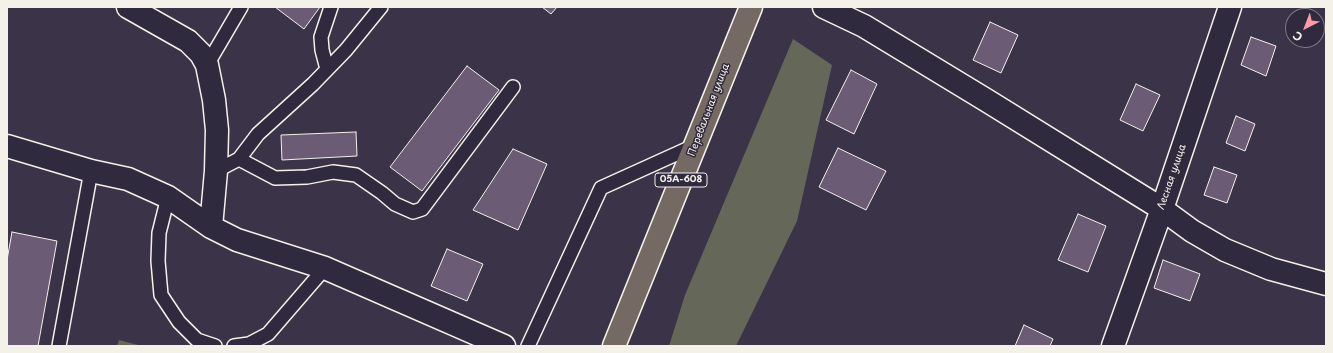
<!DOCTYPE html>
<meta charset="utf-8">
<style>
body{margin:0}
#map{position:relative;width:1333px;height:353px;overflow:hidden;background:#3b3448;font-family:"Playpen Sans",sans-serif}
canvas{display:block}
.frame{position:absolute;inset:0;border:8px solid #f4f1e8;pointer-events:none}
.north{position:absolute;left:1285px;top:8px;width:40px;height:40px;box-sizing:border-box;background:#2f2a3d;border:1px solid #7e7a81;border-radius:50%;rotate:222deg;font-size:11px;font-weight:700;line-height:16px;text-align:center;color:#f4f1e8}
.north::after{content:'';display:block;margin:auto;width:14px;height:18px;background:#ff9aa2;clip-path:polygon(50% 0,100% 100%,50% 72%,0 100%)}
</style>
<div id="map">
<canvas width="1333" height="353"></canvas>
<div class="frame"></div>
<div class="north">С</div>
</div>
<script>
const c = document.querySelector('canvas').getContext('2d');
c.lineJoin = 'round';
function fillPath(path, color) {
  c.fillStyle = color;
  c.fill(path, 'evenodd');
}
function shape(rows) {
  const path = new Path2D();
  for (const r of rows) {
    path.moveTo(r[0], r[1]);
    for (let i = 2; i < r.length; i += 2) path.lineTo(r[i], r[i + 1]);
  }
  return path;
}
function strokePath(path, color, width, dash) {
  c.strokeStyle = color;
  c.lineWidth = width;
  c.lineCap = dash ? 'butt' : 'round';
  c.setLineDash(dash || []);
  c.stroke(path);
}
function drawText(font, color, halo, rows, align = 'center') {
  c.font = font + ' "Playpen Sans",sans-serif';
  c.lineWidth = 3;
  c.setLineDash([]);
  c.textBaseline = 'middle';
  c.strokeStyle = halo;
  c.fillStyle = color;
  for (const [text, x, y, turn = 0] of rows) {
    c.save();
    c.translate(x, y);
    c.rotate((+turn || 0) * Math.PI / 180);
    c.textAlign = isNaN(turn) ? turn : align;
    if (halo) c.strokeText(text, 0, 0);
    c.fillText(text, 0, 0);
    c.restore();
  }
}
fillPath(shape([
 [793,39,832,65,797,221,736,346,669,346,685,295],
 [119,340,142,346,117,346]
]), '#656759');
const building = shape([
 [275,7,320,7,304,29,275,7],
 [542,7,557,7,551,14,542,7],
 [990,22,1018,35,1001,73,973,60,990,22],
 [1251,37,1276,46,1266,76,1241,65,1251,37],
 [467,66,499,90,422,191,390,167,467,66],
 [851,70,877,84,854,134,826,120,851,70],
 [1136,84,1160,95,1143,131,1120,120,1136,84],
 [1236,116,1255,124,1245,151,1226,143,1236,116],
 [356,132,357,156,282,160,281,135,356,132],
 [838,148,886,171,866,210,819,187,838,148],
 [513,149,547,164,518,230,473,210,513,149],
 [1214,167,1237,175,1227,203,1204,195,1214,167],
 [1078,214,1106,226,1088,272,1058,260,1078,214],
 [12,232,57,241,38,346,7,346,7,260,12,232],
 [447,249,483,264,467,301,431,286,447,249],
 [1163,260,1200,274,1190,301,1154,288,1163,260],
 [1024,325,1053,339,1050,346,1015,346,1024,325]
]);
fillPath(building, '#6b5b75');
strokePath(building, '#f4f1e8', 1);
const service = shape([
 [207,65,241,7],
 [327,69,322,50,321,37,331,7],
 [239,159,275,178,307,177,333,172,356,175,382,193,395,204,413,212,422,209,513,87],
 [216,171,239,159,258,134,313,84,346,50,381,7],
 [168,197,159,233,158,261,161,295,179,322,197,340,215,346],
 [59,346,91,171],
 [234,346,249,344,268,334,325,268],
 [528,346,601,188,696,145]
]);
const minor = shape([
 [128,7,188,41,201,54,207,65,214,100,217,130,216,171,211,227],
 [824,7,864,26,986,100,1162,209,1192,231,1225,250,1271,269,1326,284],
 [7,146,91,171,128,179,168,197,211,227,237,240,325,268,504,346],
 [1113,346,1162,209,1230,7]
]);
const trunk = shape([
 [614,346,751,7]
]);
strokePath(service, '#f4f1e8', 16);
strokePath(minor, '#f4f1e8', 25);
strokePath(trunk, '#f4f1e8', 25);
strokePath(service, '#2f2a3d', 13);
strokePath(minor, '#2f2a3d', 22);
strokePath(trunk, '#756964', 22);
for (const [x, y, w] of [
 [681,180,52]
]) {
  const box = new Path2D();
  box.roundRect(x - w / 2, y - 7, w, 14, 3);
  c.fillStyle = '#2f2a3d';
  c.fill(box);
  strokePath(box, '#f4f1e8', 1);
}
drawText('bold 9px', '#f4f1e8', null, [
 ["05А-608",681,180]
]);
drawText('10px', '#f4f1e8', '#2f2a3d', [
 ["Перевальная улица",709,110,-69],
 ["Лесная улица",1172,177,-71]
]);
</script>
